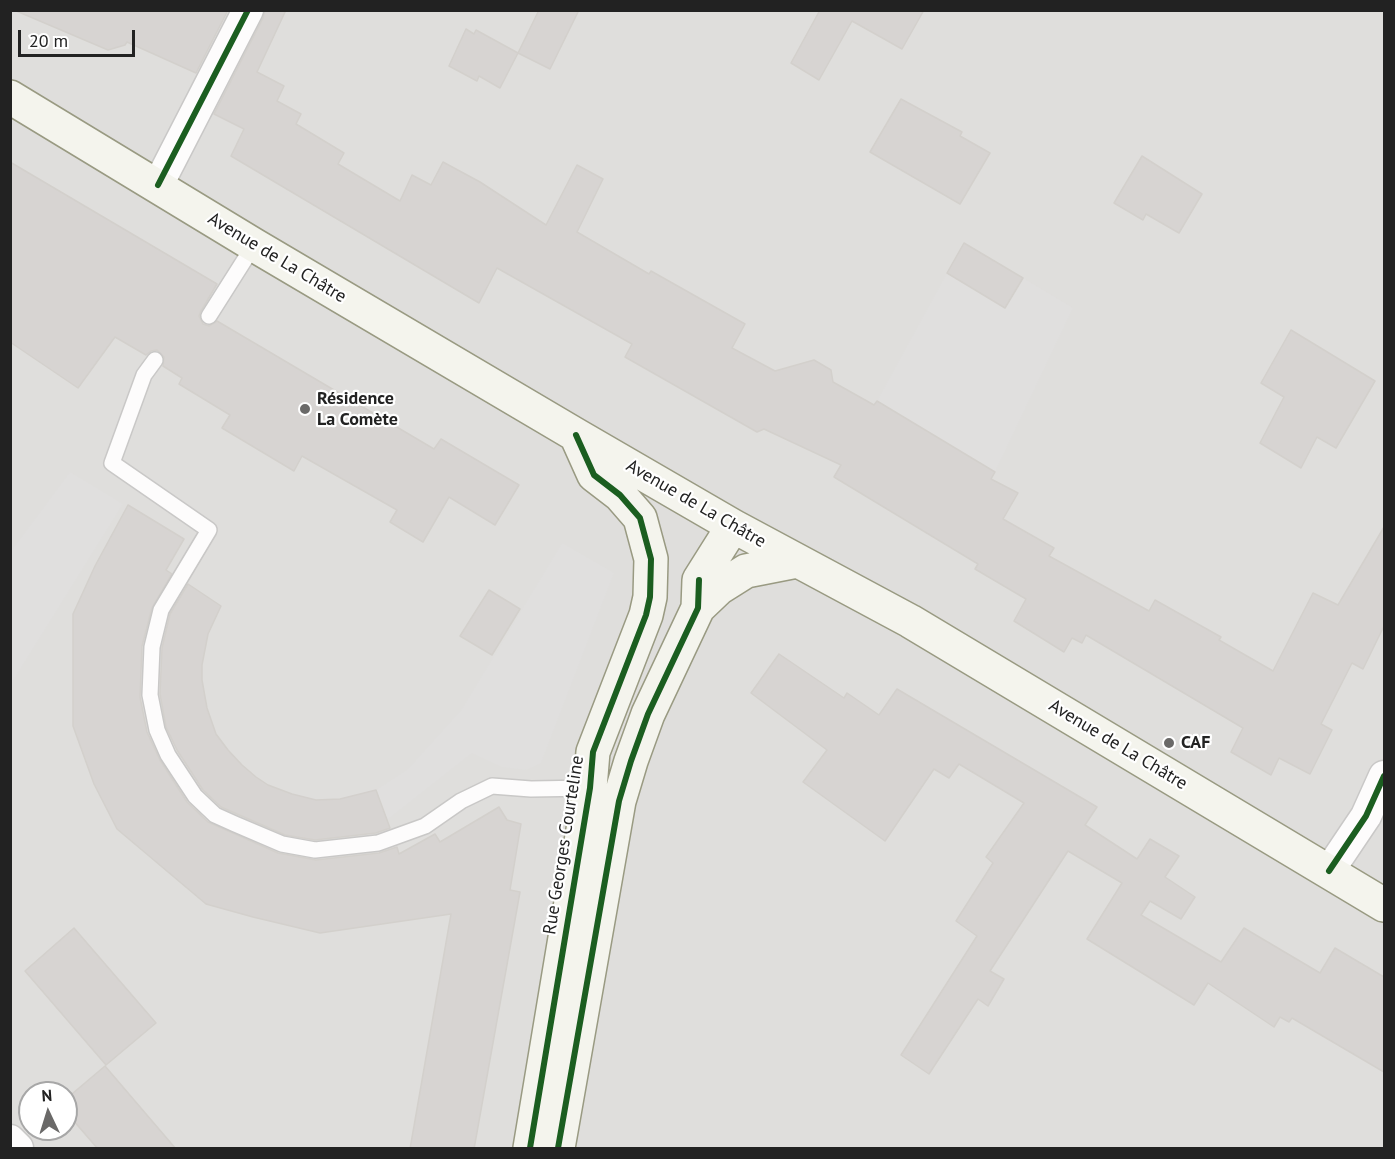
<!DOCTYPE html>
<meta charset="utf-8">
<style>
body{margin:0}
#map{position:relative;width:1395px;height:1159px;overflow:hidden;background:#f0eeeb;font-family:"PT Sans",sans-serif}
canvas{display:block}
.frame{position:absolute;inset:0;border:12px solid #222;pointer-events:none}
.north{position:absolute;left:18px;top:1081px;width:60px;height:60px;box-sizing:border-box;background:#fff;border:2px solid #a7a7a7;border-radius:50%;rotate:356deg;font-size:16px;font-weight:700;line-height:24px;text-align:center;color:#222}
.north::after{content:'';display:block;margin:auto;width:21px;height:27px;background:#6a6968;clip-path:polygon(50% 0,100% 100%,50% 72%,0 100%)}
.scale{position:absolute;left:18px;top:30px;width:117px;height:27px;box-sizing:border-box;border:3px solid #222;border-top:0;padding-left:8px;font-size:18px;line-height:21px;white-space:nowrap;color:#222;-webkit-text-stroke:4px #fff;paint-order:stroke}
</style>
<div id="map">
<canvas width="1395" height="1159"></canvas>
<div class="frame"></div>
<div class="north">N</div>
<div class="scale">20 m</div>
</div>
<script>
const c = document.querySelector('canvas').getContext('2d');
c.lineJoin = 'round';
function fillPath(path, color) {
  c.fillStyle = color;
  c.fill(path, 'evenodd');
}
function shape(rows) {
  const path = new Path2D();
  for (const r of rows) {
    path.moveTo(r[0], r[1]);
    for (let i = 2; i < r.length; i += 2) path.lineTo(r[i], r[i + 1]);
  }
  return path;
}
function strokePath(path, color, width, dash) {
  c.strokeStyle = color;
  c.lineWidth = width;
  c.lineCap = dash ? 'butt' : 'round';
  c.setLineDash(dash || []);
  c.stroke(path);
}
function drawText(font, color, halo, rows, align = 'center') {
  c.font = font + ' "PT Sans",sans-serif';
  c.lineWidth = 4.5;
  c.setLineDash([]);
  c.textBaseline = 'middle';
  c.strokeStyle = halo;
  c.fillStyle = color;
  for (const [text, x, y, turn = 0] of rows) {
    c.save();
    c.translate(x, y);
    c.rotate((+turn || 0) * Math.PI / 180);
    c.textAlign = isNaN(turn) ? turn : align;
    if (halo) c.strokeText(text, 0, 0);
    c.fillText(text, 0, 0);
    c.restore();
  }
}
fillPath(shape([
 [10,11,1384,11,1384,1148,11,1148],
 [30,1093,66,1093,66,1129,30,1129]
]), '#dfdedc');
fillPath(shape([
 [947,273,1005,308,1023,278,1073,308,995,472,877,401],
 [70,472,123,504,11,684,11,551],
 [562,543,614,573,541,763,526,770,502,767,472,753,387,820,376,790,407,770,462,709]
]), '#e0dfde');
const building = shape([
 [14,10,228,10,196,73,127,42,125,45,108,50,14,10],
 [265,10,286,10,257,72,284,86,277,101,301,114,296,124,344,153,338,164,400,201,412,175,431,185,443,162,480,182,546,225,577,165,603,179,577,232,649,274,651,271,745,324,732,348,775,371,814,360,831,370,833,382,874,405,877,401,995,472,991,479,1018,493,1003,519,1054,548,1049,556,1149,611,1155,600,1221,637,1219,640,1273,671,1313,593,1338,605,1384,527,1384,626,1363,669,1352,663,1321,724,1332,730,1310,774,1279,758,1271,775,1231,752,1243,728,1086,635,1082,643,1072,638,1064,652,1014,621,1026,599,975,569,978,564,834,477,841,465,764,429,757,432,625,357,632,344,497,268,479,303,231,156,244,129,214,114,263,18,265,10],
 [539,10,579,10,550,69,518,53,539,10],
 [820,10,924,10,902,49,852,21,819,80,791,63,820,10],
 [466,29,474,34,476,30,518,53,500,88,479,76,477,81,449,66,466,29],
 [901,99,962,132,960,136,990,153,960,204,870,152,901,99],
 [1142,156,1202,194,1179,233,1146,214,1143,220,1114,203,1142,156],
 [10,162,217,284,201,311,199,316,203,324,209,326,217,321,434,449,441,439,519,485,495,525,449,497,423,542,390,522,397,510,302,456,294,471,222,428,230,415,179,384,182,378,163,366,164,357,157,350,151,351,146,355,115,337,78,388,10,342,10,162],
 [964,243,1023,278,1005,308,947,273,964,243],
 [1291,330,1375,381,1336,448,1317,437,1301,468,1260,443,1284,397,1261,383,1291,330],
 [128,505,184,539,166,570,172,574,152,608,142,646,140,697,147,732,160,760,187,802,208,822,278,853,316,860,379,853,397,847,399,854,435,834,440,842,499,807,507,820,521,824,510,890,520,892,474,1149,410,1149,451,914,320,933,253,917,206,904,117,829,94,784,73,726,73,614,95,566,128,505],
 [188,584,221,606,208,634,202,665,202,680,207,708,216,734,228,750,242,765,256,777,268,785,292,794,316,800,340,799,376,790,390,828,376,833,315,840,285,835,221,807,203,790,177,750,166,727,160,694,162,648,170,614,188,584],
 [489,590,520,609,492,655,460,636,489,590],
 [779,654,844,698,847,693,879,715,897,689,1097,807,1085,825,1137,859,1150,839,1179,856,1165,877,1195,897,1181,919,1150,901,1141,915,1221,962,1244,928,1320,973,1335,948,1384,977,1384,1072,1292,1018,1289,1022,1280,1017,1274,1027,1208,983,1194,1005,1087,939,1122,883,1068,851,990,971,1004,979,988,1006,978,999,929,1074,901,1055,977,936,956,921,993,863,986,857,1024,803,959,764,949,778,934,769,885,841,803,782,827,750,751,693,779,654],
 [74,928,156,1023,106,1065,25,971,74,928],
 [105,1066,176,1149,98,1149,66,1112,66,1099,105,1066]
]);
fillPath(building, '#d7d4d2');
strokePath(building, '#d3d0cc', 1.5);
const lane = shape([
 [209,316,254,245],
 [155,360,144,375,112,463,209,530,161,610,152,647,150,695,157,730,168,755,195,796,215,815,235,824,282,844,315,850,378,843,425,826,461,801,492,786,531,789,590,788]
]);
const street = shape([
 [158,185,248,10],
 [1329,871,1366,816,1384,776],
 [10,1140,18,1148]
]);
const secondary = shape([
 [10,97,254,245,576,435,733,526,910,621,1384,905],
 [698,608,719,588,746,571,797,561],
 [530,1148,590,788,593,752,646,615,650,597,651,559,640,518,620,495,594,475,576,435],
 [558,1148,619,801,631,761,648,714,698,608,699,580,733,526]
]);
strokePath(lane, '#c9c8c7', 18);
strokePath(street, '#c9c8c7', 33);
strokePath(secondary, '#999a82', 36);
strokePath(lane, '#fdfcfc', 15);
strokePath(street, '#fdfcfc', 30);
strokePath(secondary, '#f4f4ed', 33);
strokePath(shape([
 [158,185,248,10],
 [1329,871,1366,816,1384,776],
 [530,1148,590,788,593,752,646,615,650,597,651,559,640,518,620,495,594,475,576,435],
 [558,1148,619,801,631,761,648,714,698,608,699,580]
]), '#1b5e20', 6);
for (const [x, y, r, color] of [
 [305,409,6,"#6a6968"],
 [1169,743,6,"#6a6968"]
]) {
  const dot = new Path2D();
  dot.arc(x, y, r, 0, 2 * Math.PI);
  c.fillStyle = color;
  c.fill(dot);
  strokePath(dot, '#fff', 2);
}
drawText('18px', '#222', '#fff', [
 ["Avenue de La Châtre",277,258,31],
 ["Avenue de La Châtre",696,504,30],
 ["Avenue de La Châtre",1118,745,31],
 ["Rue Georges Courteline",564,845,-81]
]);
drawText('bold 18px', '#222', '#fff', [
 ["Résidence",317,399],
 ["La Comète",317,420],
 ["CAF",1181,743]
], 'left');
</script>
